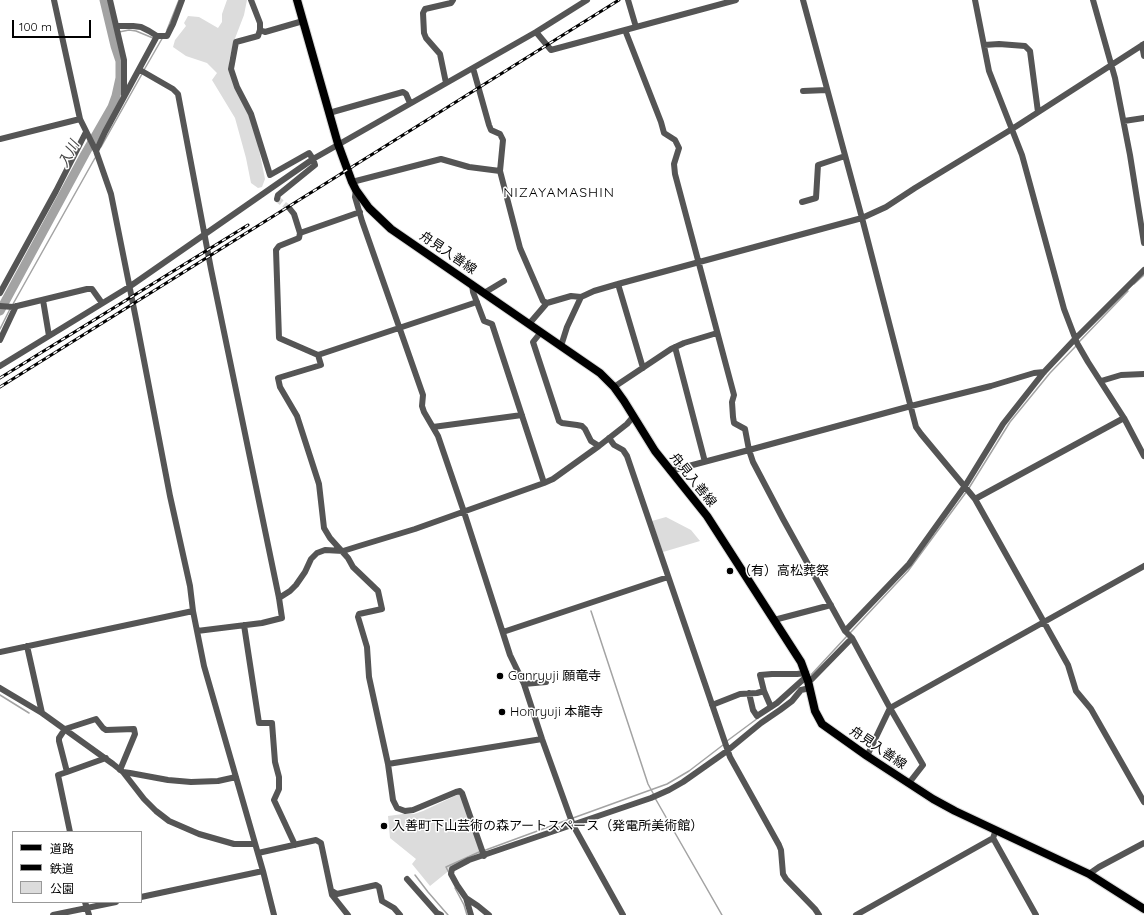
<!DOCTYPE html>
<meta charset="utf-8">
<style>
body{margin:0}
#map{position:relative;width:1144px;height:915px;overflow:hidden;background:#fff;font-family:Quicksand,"Noto Sans JP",sans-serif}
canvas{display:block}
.legend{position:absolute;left:12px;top:831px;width:130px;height:72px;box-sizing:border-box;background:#fff;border:1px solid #999;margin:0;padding:5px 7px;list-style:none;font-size:12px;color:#000}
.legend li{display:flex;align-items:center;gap:8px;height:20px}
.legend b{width:20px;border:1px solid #999}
.scale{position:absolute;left:12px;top:20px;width:79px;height:18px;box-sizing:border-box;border:2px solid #000;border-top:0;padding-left:5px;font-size:12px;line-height:14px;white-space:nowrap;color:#000;-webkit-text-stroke:3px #fff;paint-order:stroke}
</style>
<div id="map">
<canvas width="1144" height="915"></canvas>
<ul class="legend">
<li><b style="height:5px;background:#000"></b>道路</li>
<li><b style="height:5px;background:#000"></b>鉄道</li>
<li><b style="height:11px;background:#dcdcdc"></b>公園</li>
</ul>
<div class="scale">100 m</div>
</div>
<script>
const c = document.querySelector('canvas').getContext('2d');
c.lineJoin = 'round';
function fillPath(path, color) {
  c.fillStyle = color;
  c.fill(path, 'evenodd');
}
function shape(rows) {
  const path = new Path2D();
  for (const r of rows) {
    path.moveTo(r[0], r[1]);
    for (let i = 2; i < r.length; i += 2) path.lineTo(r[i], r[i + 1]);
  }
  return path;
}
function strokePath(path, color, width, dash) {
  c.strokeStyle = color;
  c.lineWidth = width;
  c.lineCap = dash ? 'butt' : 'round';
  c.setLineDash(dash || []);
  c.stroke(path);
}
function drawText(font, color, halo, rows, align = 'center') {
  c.font = font + ' Quicksand,"Noto Sans JP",sans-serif';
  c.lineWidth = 3;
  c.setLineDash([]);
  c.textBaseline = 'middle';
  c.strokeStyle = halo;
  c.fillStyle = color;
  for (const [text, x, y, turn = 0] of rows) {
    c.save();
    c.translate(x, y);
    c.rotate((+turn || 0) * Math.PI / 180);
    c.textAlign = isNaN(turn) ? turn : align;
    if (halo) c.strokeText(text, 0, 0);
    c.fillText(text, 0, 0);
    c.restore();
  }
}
fillPath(shape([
 [227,0,247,0,244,15,234,41,229,61,229,70,249,115,256,135,265,179,262,187,258,188,251,183,246,158,235,118,212,80,217,73,207,63,186,56,173,47,175,40,186,26,184,23,188,16,199,17,218,28,222,22,222,14],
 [666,517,691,530,700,541,663,552,652,521],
 [459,794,461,795,481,854,451,869,430,886,412,864,416,859,390,838,388,816,403,814,414,814,423,811]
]), '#dcdcdc');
strokePath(shape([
 [167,30,179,0],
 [119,32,129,30,136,31,153,38],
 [144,70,163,37],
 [101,147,142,74],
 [1134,284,1144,275],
 [13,304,95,158],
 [0,329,10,309],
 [1079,342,1128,291],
 [969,488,1010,422,1050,373,1076,346],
 [591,611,648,784,654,795],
 [850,633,908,571,967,491],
 [809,677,847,636],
 [0,695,29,713],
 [727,741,758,718],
 [655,798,722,915],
 [573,818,667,784,689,771,723,745],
 [483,851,570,819],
 [449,873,446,867,479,852],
 [415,875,428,892,448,915],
 [455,888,464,905,467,915]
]), '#a3a3a3', 1.5);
strokePath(shape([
 [0,311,85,154,112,107,116,96,120,78,120,61,115,46,104,0]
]), '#a3a3a3', 9);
strokePath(shape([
 [277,199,290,209]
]), '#d9d9d9', 6, [6, 3]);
const major = shape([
 [297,0,338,144,352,182,356,190,369,208,391,229,600,373,614,387,624,401,655,451,707,516,801,662,808,681,815,711,822,724,867,756,933,799,955,811,1089,874,1144,909]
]);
strokePath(major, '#dbdbdb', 10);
strokePath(shape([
 [54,0,80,119,96,151,111,194,137,324,170,496,190,586,193,611,204,666,263,871,274,915],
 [110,0,124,60,124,95],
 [251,0,260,23,260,30,258,36,236,42,231,69,237,87,251,114,270,175,309,153,313,159,315,165,278,195,277,199],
 [628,0,636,27],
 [803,0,862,218,916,427,921,434,975,499,1068,665,1076,691,1091,709,1144,802],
 [975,0,989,71,1022,155,1064,309,1077,343,1088,362,1124,418,1144,456],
 [1093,0,1115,78,1130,155,1144,243],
 [116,26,133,26,141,27,149,31,157,36],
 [260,30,265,32,303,21],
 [625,30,661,122,664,133,675,140,679,148,674,164,675,174,734,395,732,402,733,417,734,423,745,429,749,450,753,462,783,519,845,631,852,638,812,679,808,681],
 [536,32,551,50,736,0],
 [984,45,999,44,1025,46,1030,51,1038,112],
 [1142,45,1144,56],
 [473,68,489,125,491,130,500,134,503,140,500,171,520,248,543,301,547,303,571,296,581,297],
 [140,70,173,89,178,94,211,269,279,598,282,618,262,623,197,631],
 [446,83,440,54,426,38,424,33,423,13,425,9,451,3,453,0],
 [803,91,827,90],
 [329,113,403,92,406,94,410,103],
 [1124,121,1144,118],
 [0,139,80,119],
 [96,151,105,132,157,36,167,36,173,24,182,0],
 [352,182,441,159,469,167,500,171],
 [356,190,355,197,362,221,423,395,422,406,424,412,438,436,464,512,510,655,524,684,542,739,573,825,623,915],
 [802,202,816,198,818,165,845,156],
 [290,209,294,214,300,233,299,238,279,246,276,250,279,338,318,355,321,365,278,378,280,387,297,416,319,484,324,528,330,538,348,558,353,567,378,591,382,609,359,614,358,617,367,647,369,677,388,764,393,800,397,808,405,811,413,810,456,792,460,791,462,793,484,856],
 [300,233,360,212],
 [472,284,473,292,484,321,492,324,544,483],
 [618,284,643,368],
 [0,293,56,191,86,132],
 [484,293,504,281],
 [43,300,49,336],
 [0,306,13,307,87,289,92,289,102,303],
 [529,324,547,303],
 [541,332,533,342,559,421,562,423,577,425,582,426,585,429,591,441,599,446],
 [0,340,16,306],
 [561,346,567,327,581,297,594,291,618,284,862,218,886,207,915,188,1012,129,1144,44],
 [675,347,705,462],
 [318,355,477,302],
 [0,366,129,287,313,159,536,32,587,0],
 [1101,381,1121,375,1144,374],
 [614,387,671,349,684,343,717,333],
 [433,427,522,415],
 [609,438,614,445,623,450,627,456,730,757,779,845,781,850,783,874,786,879,815,909,819,915],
 [670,471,749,450,911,406,991,386,1034,373,1044,372],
 [975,499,1124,418],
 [279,598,290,591,296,585,305,572,311,559,317,553,325,550,343,551,359,546,415,529,544,483,553,479,599,446,627,424,633,417],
 [774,620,831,605],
 [244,625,259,723,272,723,275,762,279,777,279,789,274,800,295,845],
 [845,631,909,564,965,486,1003,424,1044,372,1075,339,1144,270],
 [503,632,668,577],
 [852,638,890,708,923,765,909,783],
 [27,646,42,713],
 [0,652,193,611],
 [524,684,546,682],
 [0,688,42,713,113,764,123,772,144,799,156,811,169,821,199,834,234,844,255,844],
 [764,691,771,707],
 [749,693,753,710,757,716,777,703,807,676],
 [712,705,740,694,757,693,764,691,760,675,772,674,797,674,806,673],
 [867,756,890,708,1144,566],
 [388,764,542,739],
 [67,772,106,758],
 [123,772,130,773,168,780,191,782,218,781,236,777],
 [70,832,58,775,67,772,59,741,59,738,65,729,96,719,103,728,106,730,134,729,135,734,120,770],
 [993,838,1036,915],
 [258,853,316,840,321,843,332,895,348,915],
 [1089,874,1099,867,1144,843],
 [407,879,437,913,441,915],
 [332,891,337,894,376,885,379,887,382,901,394,908,400,915],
 [141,897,263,871],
 [466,898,471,915],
 [85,902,89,915],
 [53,915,116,902],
 [489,915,478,906,466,898,457,885,451,874,452,869,469,860,651,798,669,790,683,782,727,751,761,723,780,710,792,701,801,690,810,688],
 [856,915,993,838,996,830]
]), '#555', 6);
strokePath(major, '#000', 8);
const rail = shape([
 [0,378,248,225],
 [0,387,619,0]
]);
strokePath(rail, '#000', 3);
strokePath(rail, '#fff', 1.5, [4.5]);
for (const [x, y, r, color] of [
 [730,571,4,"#000"],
 [500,676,4,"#000"],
 [502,712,4,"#000"],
 [384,826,4,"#000"]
]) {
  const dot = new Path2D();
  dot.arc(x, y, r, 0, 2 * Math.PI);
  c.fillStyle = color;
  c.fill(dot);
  strokePath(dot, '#fff', 1.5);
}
drawText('13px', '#000', '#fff', [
 ["舟見入善線",448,253,34],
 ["舟見入善線",693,480,51],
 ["舟見入善線",878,748,34]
]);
drawText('13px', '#000', '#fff', [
 ["（有）高松葬祭",738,571],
 ["Ganryuji 願竜寺",508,676],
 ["Honryuji 本龍寺",510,712],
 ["入善町下山芸術の森アートスペース（発電所美術館）",392,826]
], 'left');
drawText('italic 14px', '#444', '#fff', [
 ["入川",69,154,-62]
]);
c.letterSpacing = '1px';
drawText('14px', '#000', '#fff', [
 ["NIZAYAMASHIN",559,193]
]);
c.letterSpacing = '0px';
</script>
